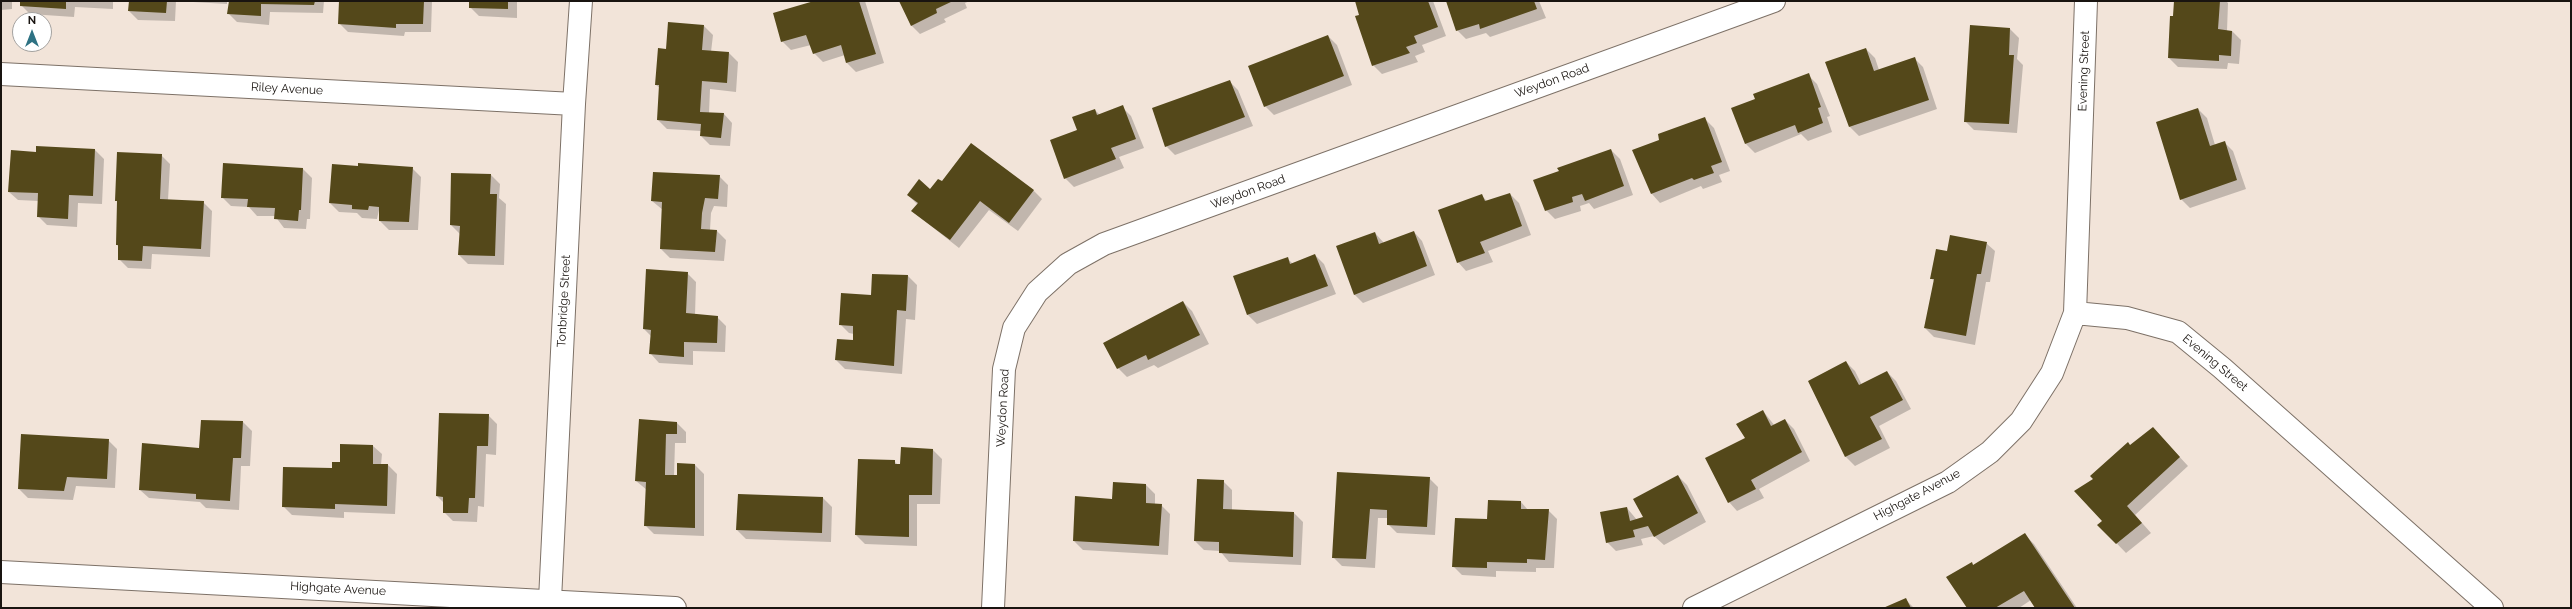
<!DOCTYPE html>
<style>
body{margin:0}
#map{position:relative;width:2572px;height:609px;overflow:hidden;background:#f2e4d9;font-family:Raleway,sans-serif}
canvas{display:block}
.frame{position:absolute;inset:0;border:2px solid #191410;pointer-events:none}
.north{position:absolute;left:12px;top:12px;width:40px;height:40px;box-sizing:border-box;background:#fff;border:1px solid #a3a19f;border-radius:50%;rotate:0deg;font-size:11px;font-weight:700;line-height:16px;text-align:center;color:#191410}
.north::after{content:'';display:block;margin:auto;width:14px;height:18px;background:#2e7283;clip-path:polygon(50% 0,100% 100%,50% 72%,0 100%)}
</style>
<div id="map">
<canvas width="2572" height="609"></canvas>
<div class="frame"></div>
<div class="north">N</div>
</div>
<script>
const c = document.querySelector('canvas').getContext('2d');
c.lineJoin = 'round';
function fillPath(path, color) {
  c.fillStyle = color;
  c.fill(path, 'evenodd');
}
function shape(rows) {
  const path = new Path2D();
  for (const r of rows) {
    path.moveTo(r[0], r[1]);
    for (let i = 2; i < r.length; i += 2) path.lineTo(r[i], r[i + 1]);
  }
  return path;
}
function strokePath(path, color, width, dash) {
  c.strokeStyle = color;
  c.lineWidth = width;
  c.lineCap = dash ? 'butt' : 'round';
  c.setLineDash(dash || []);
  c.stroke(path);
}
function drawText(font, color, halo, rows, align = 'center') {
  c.font = font + ' Raleway,sans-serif';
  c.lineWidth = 4;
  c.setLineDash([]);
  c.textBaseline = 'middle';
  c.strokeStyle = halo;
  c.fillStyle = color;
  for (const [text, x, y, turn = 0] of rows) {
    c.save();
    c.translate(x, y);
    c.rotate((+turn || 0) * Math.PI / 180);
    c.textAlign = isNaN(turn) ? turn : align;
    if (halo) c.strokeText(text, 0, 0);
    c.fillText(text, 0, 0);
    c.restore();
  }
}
fillPath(shape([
 [1,1,12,1,12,9,1,10],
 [21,1,113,1,113,9,75,7,74,17,30,14,21,5],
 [130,1,227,1,227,4,176,1,175,21,138,20,129,11],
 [230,1,324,1,323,13,270,12,269,25,237,22,228,13],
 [340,1,432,1,431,32,405,32,404,36,348,32,339,23],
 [470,1,517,1,517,18,479,16,470,7],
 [817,1,865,1,884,63,856,72,847,63,845,55,823,62,814,53,811,45,791,50,782,41],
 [900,1,970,1,965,3,967,8,944,19,946,22,920,34,911,25],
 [1356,1,1433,1,1446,36,1422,45,1425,52,1415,56,1418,62,1382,74,1373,65],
 [1447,1,1539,1,1546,18,1490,37,1486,33,1466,39,1457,30],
 [2175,1,2226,1,2228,3,2227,31,2232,31,2241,40,2239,64,2228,63,2227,69,2178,67,2169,58],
 [704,26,713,35,711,52,729,53,738,62,736,92,710,89,709,113,724,114,732,123,730,146,710,145,701,136,701,131,667,129,658,120,660,88,656,85,667,50],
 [2010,29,2019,38,2017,59,2023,65,2017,133,1974,130,1965,121],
 [1328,36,1337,45,1352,85,1274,115,1265,106],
 [1866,49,1875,58,1879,70,1914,58,1923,67,1937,109,1859,136,1850,127,1827,63],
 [1808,75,1817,84,1830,116,1827,117,1832,132,1808,141,1801,134,1755,153,1746,144,1756,100],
 [1229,81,1238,90,1253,126,1175,155,1166,146],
 [1122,107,1131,116,1144,148,1119,157,1124,168,1074,187,1065,178,1078,130,1095,110,1100,115],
 [2198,109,2207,118,2215,145,2224,142,2233,151,2246,189,2190,208,2181,199],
 [1705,119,1714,128,1730,171,1719,175,1722,182,1703,189,1701,186,1660,203,1652,194,1661,141],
 [95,150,104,159,102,204,78,203,77,227,47,225,38,216,39,201,18,200,9,192,36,153],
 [1611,150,1620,159,1633,195,1594,209,1589,203,1580,206,1581,211,1555,219,1546,210,1560,171],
 [161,155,170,164,168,200,203,202,212,211,210,257,152,254,151,269,128,268,119,259,119,247,117,245,118,203,116,200],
 [412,168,421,177,418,230,389,230,380,221,379,210,377,219,362,218,357,213,339,212,330,203],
 [303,169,312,178,310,219,307,219,306,229,284,228,275,216,257,216,249,207,231,206,222,197],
 [491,175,500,184,499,198,506,204,504,265,468,264,459,255,460,234,451,225],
 [719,176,728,185,727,207,714,206,711,213,710,230,717,231,726,240,724,261,670,258,661,249,663,210,652,201],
 [931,190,1033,190,1042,199,1018,231,989,210,959,248,912,211,918,205,908,195],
 [1510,194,1519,203,1531,235,1488,251,1493,262,1466,271,1458,262,1481,195,1487,201],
 [1414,232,1422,241,1435,275,1363,303,1354,294,1375,233,1384,243],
 [1986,243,1995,251,1990,282,1986,282,1975,345,1934,337,1925,328,1935,282,1931,278,1948,252],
 [1315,255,1324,264,1336,294,1257,324,1248,315,1287,258,1293,264],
 [687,273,696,282,695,315,717,317,726,326,725,352,693,351,693,365,659,363,651,354,651,336,644,329],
 [873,275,908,276,917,285,915,320,906,319,902,374,845,369,836,360,854,341,854,334,849,333,840,324,872,296],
 [1183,302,1192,311,1209,344,1158,368,1154,365,1127,377,1118,368,1104,343],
 [1846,362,1855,371,1862,385,1887,372,1896,381,1911,409,1879,426,1890,448,1855,466,1846,457,1809,382],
 [1763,411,1775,426,1785,420,1794,429,1810,461,1759,489,1764,498,1737,511,1729,502,1746,439],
 [488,415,497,424,496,455,486,454,484,507,478,506,477,522,453,521,444,512,444,503,437,496],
 [640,420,677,423,686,432,686,443,675,443,674,476,678,476,695,465,704,474,704,536,654,534,645,525,647,490,636,481],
 [243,422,252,431,250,466,241,466,239,510,206,508,200,502,149,498,140,490],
 [2153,428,2188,466,2135,515,2151,533,2126,553,2099,525,2103,521,2094,479],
 [108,440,117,449,115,488,76,486,73,500,28,498,19,489],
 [373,446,382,454,381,465,388,465,397,474,395,514,344,512,344,518,292,515,283,506,341,463],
 [933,450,942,459,940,504,917,504,917,546,865,544,856,535,894,461,898,465],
 [1338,473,1429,478,1438,487,1435,535,1397,533,1388,524,1388,518,1378,518,1375,568,1342,566,1333,557],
 [1678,476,1687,485,1706,522,1664,545,1654,536,1641,539,1643,545,1616,551,1607,542,1627,508,1637,520,1644,518],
 [1198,480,1223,481,1232,490,1232,510,1294,513,1303,522,1301,565,1229,562,1220,551,1204,550,1195,541],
 [1146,485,1155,494,1155,505,1161,505,1170,514,1168,555,1083,550,1074,541,1113,500],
 [739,495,823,498,832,507,831,542,746,539,737,530],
 [1521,502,1528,510,1548,510,1557,519,1554,568,1536,568,1536,572,1496,571,1496,577,1462,575,1453,566],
 [2025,535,2034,544,2077,608,2036,608,2031,600,2019,608,1968,608,1971,563,1974,566],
 [1905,599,1914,608,1886,608]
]), '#0003');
fillPath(shape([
 [20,1,66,1,66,9,20,6],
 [129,1,167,1,166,13,128,11],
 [229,1,315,1,314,5,261,4,261,16,227,14],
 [339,1,424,1,423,24,396,24,396,28,338,24],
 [469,1,508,1,508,9,469,8],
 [814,1,859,1,876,54,846,63,841,45,813,54,806,35,781,42,773,13],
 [899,1,953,1,936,9,937,13,911,26],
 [1355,1,1428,1,1438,27,1414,36,1417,43,1406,47,1410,53,1372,66,1355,16,1359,15],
 [1446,1,1534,1,1537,9,1480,29,1479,24,1456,31],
 [2174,1,2220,1,2218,29,2232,31,2231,56,2219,55,2219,61,2168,58,2170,16,2173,16],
 [668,22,704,25,702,50,729,52,727,83,702,81,700,112,724,113,721,138,700,136,701,124,657,120,659,85,655,85,658,48,666,49],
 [1970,25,2010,28,2009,55,2014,55,2009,124,1964,122],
 [1328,35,1344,76,1264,107,1248,66],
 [1866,48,1874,71,1915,57,1929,100,1849,127,1825,62],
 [1809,73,1821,107,1818,108,1823,123,1798,133,1795,125,1745,144,1731,108,1755,99,1753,94],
 [1230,80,1245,117,1165,147,1152,108],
 [1123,105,1136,139,1111,148,1116,159,1064,179,1050,140,1077,130,1072,117,1095,109,1097,115],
 [2198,108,2210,146,2225,141,2237,180,2180,200,2156,122],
 [1705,117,1722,162,1711,166,1714,173,1694,180,1692,178,1651,194,1632,150,1659,140,1658,134],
 [971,143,1034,190,1009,223,980,201,950,240,911,211,918,203,907,195,919,179,930,189,938,179,942,181],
 [36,146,95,149,93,196,69,195,68,219,37,217,38,193,8,192,11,150,36,152],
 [1611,149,1624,186,1585,201,1582,194,1572,197,1573,202,1545,211,1533,180,1559,171,1557,168],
 [117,152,162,154,160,199,204,201,201,249,143,246,142,261,118,260,118,245,116,245,117,201,115,201],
 [223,163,303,168,301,210,299,210,298,221,274,219,275,208,247,207,248,199,221,198],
 [358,163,413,167,409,222,379,221,379,207,369,206,368,210,352,209,352,205,329,203,332,164,358,166],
 [653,172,720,175,718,199,705,198,702,213,701,229,717,230,715,252,660,249,662,202,651,201],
 [451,173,491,174,490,194,497,194,495,256,458,255,460,226,450,225],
 [1510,193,1522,226,1480,242,1485,253,1457,263,1438,210,1482,194,1485,201],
 [1414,231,1427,266,1354,295,1336,246,1375,232,1379,244],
 [1950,235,1987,242,1981,274,1977,274,1966,336,1924,328,1934,279,1930,279,1936,249,1947,251],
 [1315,254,1328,286,1247,315,1233,276,1288,257,1290,264],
 [646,269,688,272,686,313,718,316,717,343,684,342,684,357,649,354,651,330,643,329],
 [872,274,908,275,906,311,897,310,894,366,835,360,837,339,853,340,853,326,839,325,841,293,871,295],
 [1183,301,1200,335,1148,360,1146,355,1117,369,1103,343],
 [1846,361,1859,385,1887,371,1903,400,1870,417,1882,439,1845,457,1808,381],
 [1763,410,1771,426,1785,419,1802,452,1751,480,1756,489,1728,503,1705,458,1745,438,1736,424],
 [439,413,489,414,488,446,477,446,475,498,469,498,468,513,443,513,443,497,436,496],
 [639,419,677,422,677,434,666,434,665,472,665,475,677,475,677,463,695,464,695,528,644,526,646,482,635,481],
 [201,420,243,421,241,458,233,458,230,501,196,499,196,494,139,490,142,443,199,448],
 [2153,427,2180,457,2127,506,2142,523,2116,544,2097,525,2102,521,2074,491,2093,479,2090,476,2128,442,2130,445],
 [21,434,109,439,107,479,67,477,64,491,18,489],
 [340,444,373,445,373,464,388,464,387,506,335,504,335,509,282,507,283,467,332,468,332,462,340,462],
 [901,447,933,449,932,495,909,495,909,537,855,535,858,459,895,460,895,464,900,464],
 [1337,472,1430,477,1427,527,1387,525,1387,510,1370,509,1366,559,1332,558],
 [1678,475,1698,513,1654,537,1648,526,1633,530,1635,537,1606,543,1600,512,1627,507,1630,521,1643,517,1633,499],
 [1197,479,1224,480,1223,509,1294,512,1293,557,1219,553,1219,542,1194,541],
 [1113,482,1146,484,1146,503,1162,504,1159,546,1073,541,1075,496,1112,499],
 [738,494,823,497,822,533,736,530],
 [1488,500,1521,501,1521,509,1549,509,1545,560,1527,559,1527,563,1487,562,1487,568,1452,567,1455,518,1487,519],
 [2025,533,2075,608,2035,608,2024,591,1995,608,1967,608,1946,577,1972,562,1973,565],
 [1906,598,1911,608,1883,608]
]), '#54481a');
const minor = shape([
 [1,74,574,104],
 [2075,313,2127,318,2178,332,2222,368,2492,608],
 [1,572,675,608],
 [550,600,574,104,581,1],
 [993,608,1004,369,1014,328,1037,292,1068,264,1104,244,1774,1],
 [1694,608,1948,482,1990,452,2021,421,2052,373,2075,313,2086,1]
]);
strokePath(minor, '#7d7167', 24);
strokePath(minor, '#fff', 22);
drawText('12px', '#191410', '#fff', [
 ["Evening Street",2084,71,-88],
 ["Weydon Road",1552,81,-20],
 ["Riley Avenue",287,89,3],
 ["Weydon Road",1248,192,-20],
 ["Tonbridge Street",564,301,-87],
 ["Evening Street",2215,363,40],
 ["Weydon Road",1003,408,-87],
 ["Highgate Avenue",1917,495,-28],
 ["Highgate Avenue",338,589,3]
]);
</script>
